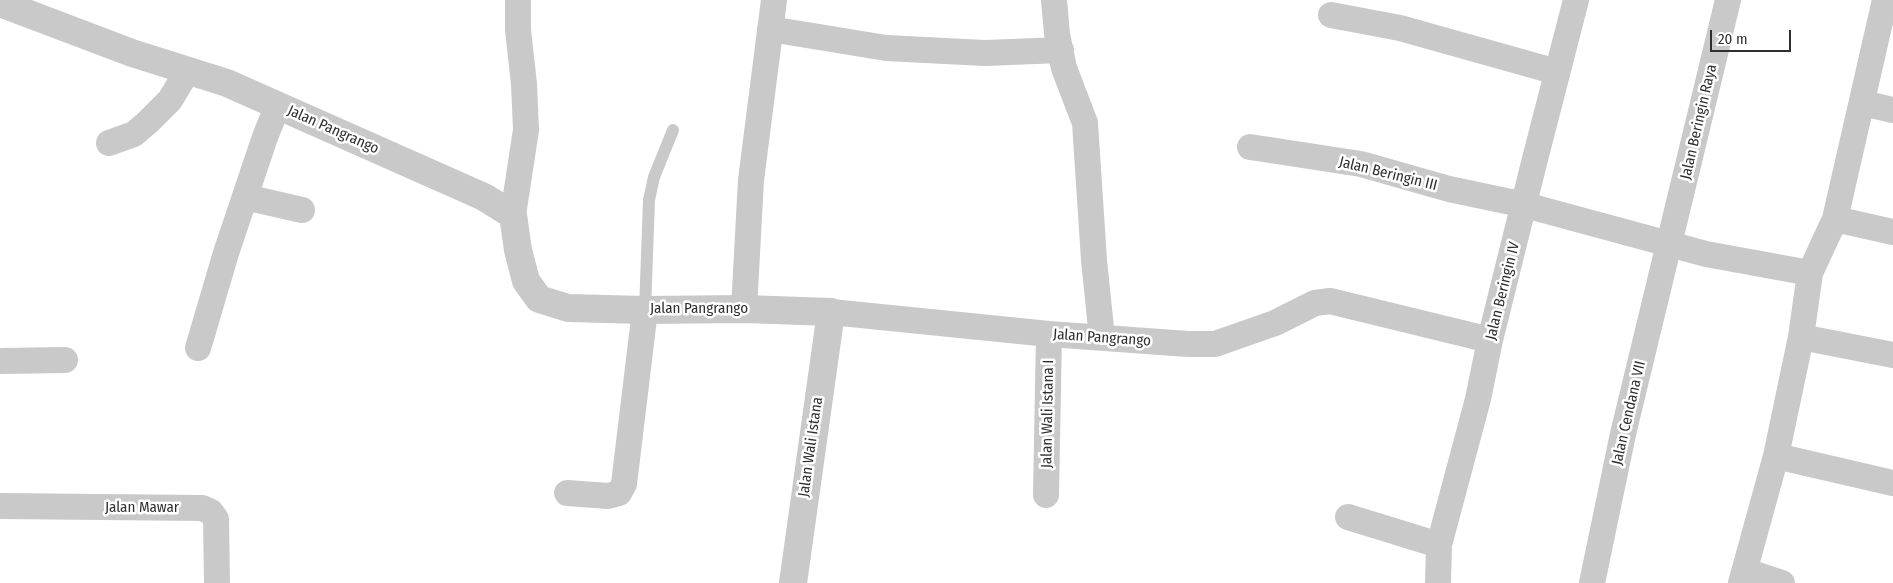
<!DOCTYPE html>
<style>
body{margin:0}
#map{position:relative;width:1893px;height:583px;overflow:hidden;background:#fff;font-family:"Fira Sans Condensed",sans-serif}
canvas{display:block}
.scale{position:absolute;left:1710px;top:30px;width:81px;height:22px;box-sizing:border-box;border:2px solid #2f2f2f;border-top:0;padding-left:6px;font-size:15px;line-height:18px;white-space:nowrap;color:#2f2f2f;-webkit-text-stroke:4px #fff;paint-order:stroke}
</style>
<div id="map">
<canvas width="1893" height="583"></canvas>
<div class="scale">20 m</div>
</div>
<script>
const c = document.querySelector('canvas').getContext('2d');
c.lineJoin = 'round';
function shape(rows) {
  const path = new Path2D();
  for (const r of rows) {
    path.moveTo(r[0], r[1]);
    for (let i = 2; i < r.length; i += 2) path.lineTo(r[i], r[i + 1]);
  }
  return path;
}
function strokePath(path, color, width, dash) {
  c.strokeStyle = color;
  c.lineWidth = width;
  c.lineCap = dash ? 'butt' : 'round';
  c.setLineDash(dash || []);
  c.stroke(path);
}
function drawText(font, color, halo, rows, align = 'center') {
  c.font = font + ' "Fira Sans Condensed",sans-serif';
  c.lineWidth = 5;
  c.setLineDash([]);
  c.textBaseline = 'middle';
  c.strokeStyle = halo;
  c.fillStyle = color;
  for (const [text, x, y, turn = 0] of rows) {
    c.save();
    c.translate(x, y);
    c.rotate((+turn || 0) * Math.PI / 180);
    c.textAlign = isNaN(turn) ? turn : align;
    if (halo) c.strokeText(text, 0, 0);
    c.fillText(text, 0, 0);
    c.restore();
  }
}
strokePath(shape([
 [645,310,649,200,654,177,673,130]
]), '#c9c9c9', 12);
strokePath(shape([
 [1054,0,1057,34,1064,68,1085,123,1094,260,1102,338],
 [1331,15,1400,28,1557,72],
 [770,29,886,48,985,53,1061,50],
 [1863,103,1893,110],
 [109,143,134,134,148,122,170,100,188,70],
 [1250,147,1361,164,1449,189,1525,205,1706,254,1810,273],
 [245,197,302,210],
 [513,215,526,130,524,84,518,30,518,0],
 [1835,219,1893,232],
 [744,309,751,180,774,0],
 [831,312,1049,334,1188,344,1215,344,1275,323,1315,303,1330,301,1490,340],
 [1801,337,1893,355],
 [198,348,226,253,265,137,278,105],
 [0,361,65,360],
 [1776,456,1893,483],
 [567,493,608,496,619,493,624,484,645,310],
 [1046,495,1049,334],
 [0,506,202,508,211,512,216,519,217,583],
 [1348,517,1439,545],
 [1745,569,1746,571,1782,583],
 [1438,583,1439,545,1478,399,1490,340,1534,163,1576,0],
 [1592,583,1623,434,1728,0],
 [1741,583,1776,456,1801,337,1810,273,1835,219,1885,0]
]), '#c9c9c9', 26);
strokePath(shape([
 [0,3,132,53,227,83,484,197,513,215,518,250,526,281,539,299,568,308,645,310,744,309,831,312,793,583]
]), '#c9c9c9', 28);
drawText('15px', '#2f2f2f', '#fff', [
 ["Jalan Beringin Raya",1699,122,-77],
 ["Jalan Pangrango",333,130,24],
 ["Jalan Beringin III",1388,174,14],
 ["Jalan Beringin IV",1503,291,-76],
 ["Jalan Pangrango",699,309],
 ["Jalan Pangrango",1102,338,4],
 ["Jalan Cendana VII",1629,413,-77],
 ["Jalan Wali Istana I",1048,414,-89],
 ["Jalan Wali Istana",811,447,-82],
 ["Jalan Mawar",142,508]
]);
</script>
